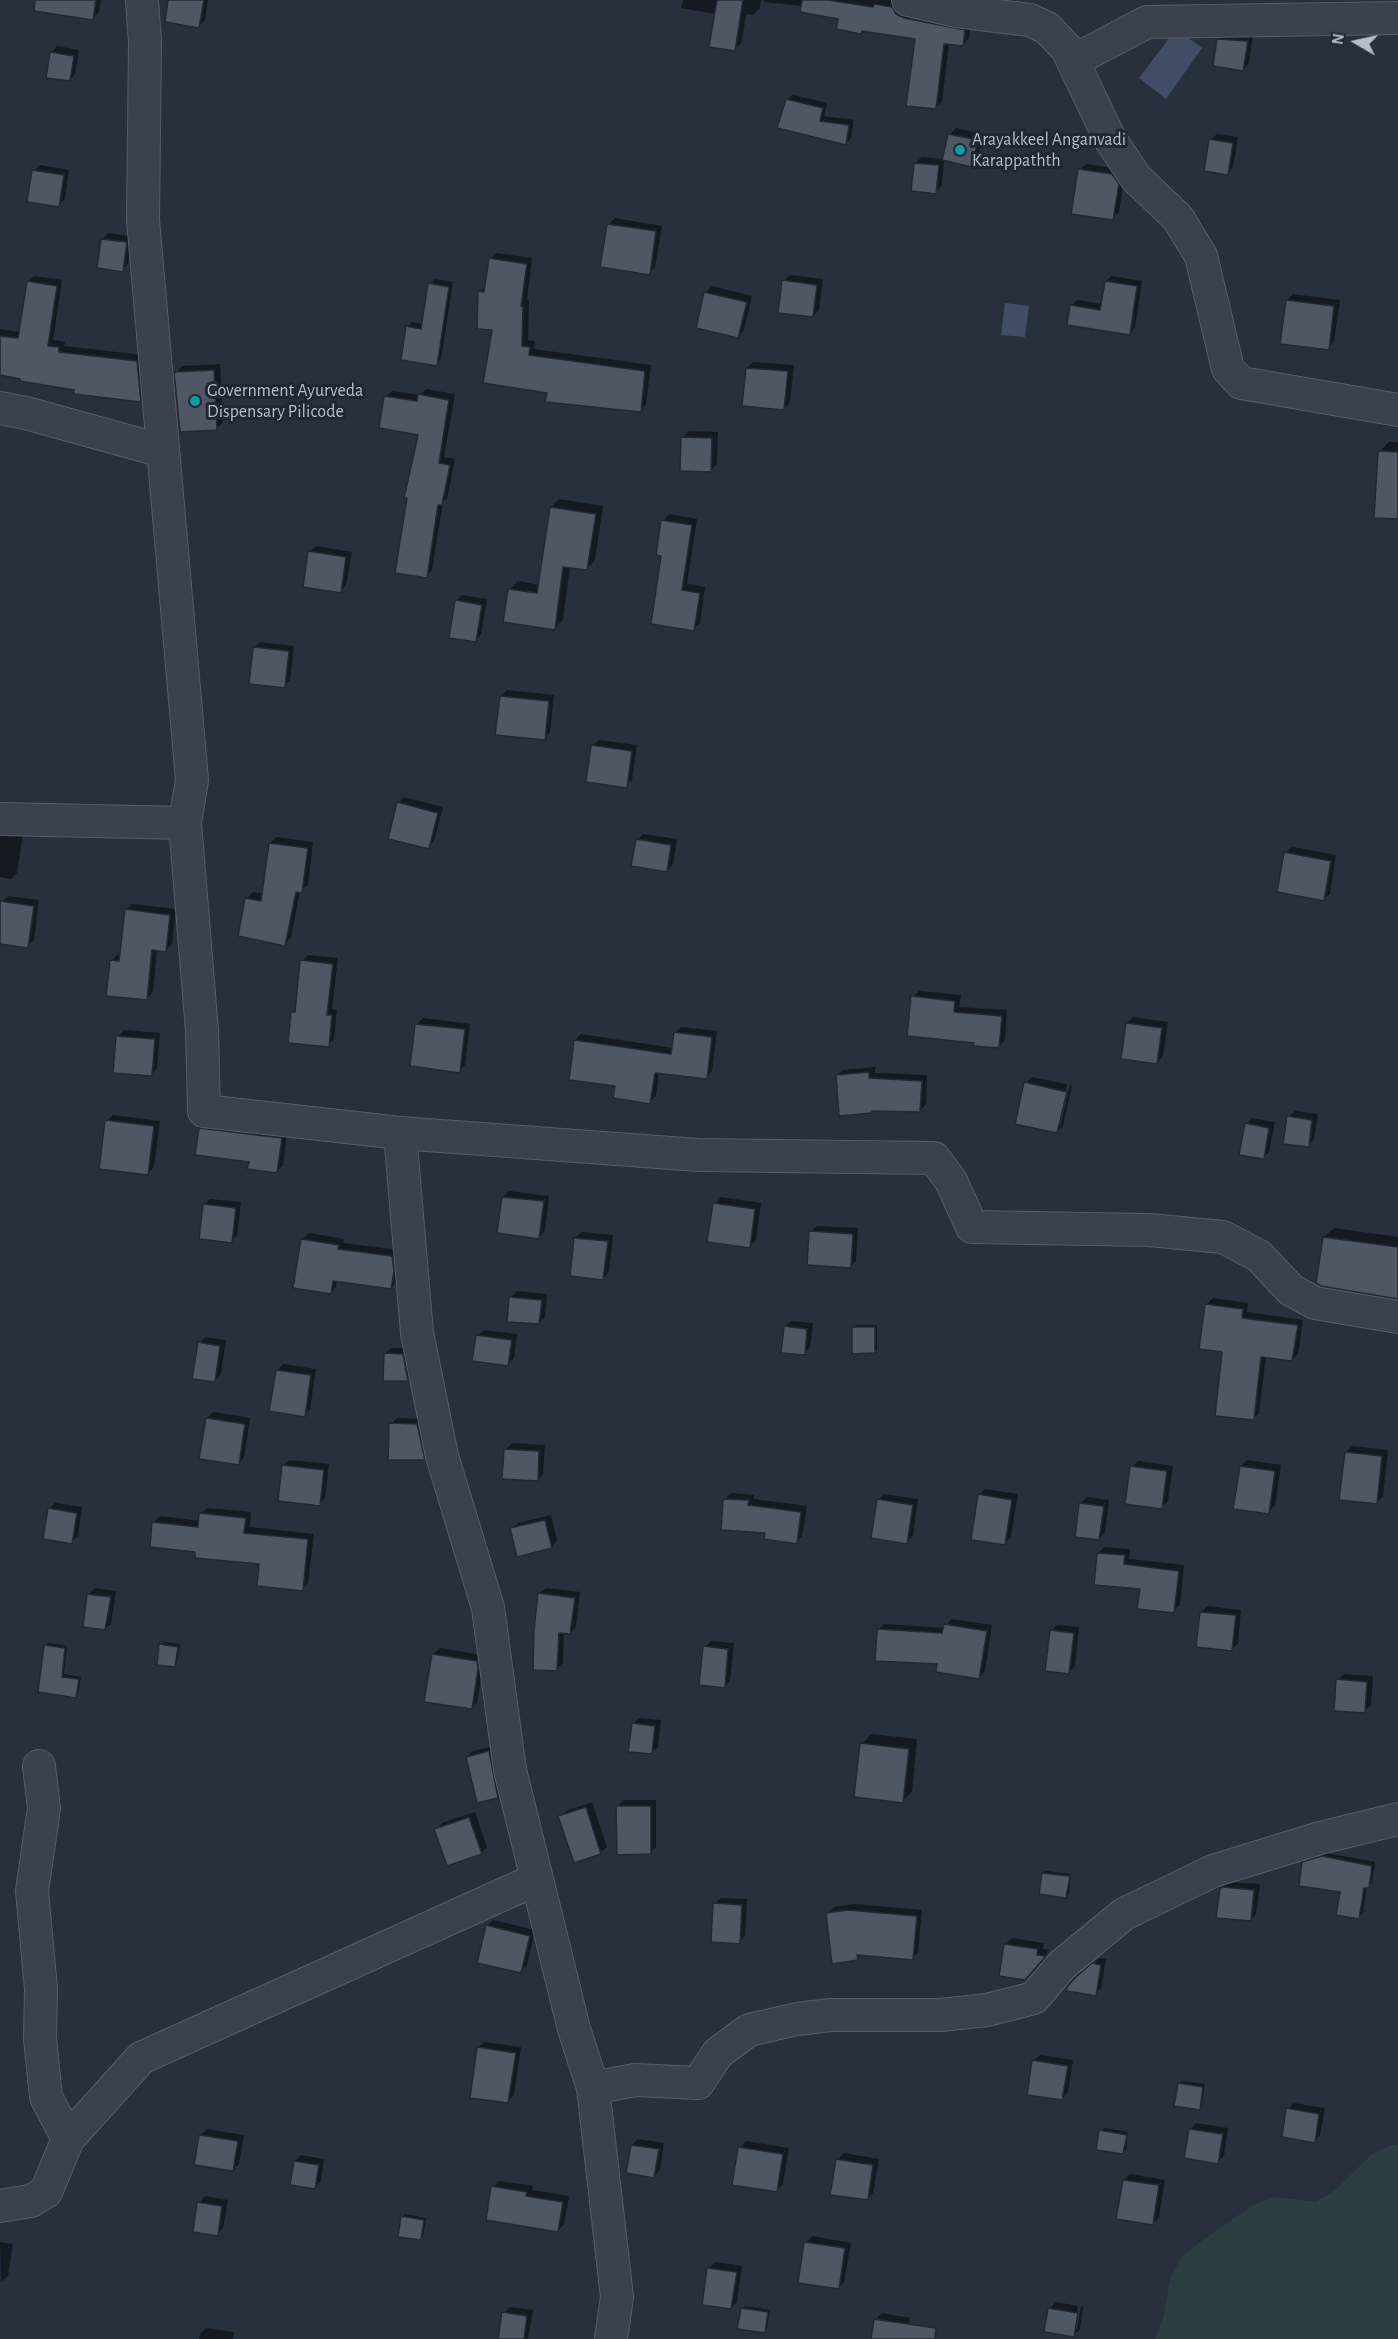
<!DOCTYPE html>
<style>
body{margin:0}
#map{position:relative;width:1398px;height:2339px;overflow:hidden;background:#28303d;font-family:"Alegreya Sans",sans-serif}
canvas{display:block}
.north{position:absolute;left:1326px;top:12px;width:60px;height:60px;-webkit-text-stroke:4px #212732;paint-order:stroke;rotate:279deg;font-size:16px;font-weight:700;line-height:24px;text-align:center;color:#b8bec8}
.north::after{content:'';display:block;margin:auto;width:21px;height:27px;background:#b8bec8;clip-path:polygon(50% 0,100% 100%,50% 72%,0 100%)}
</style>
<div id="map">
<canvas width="1398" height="2339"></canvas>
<div class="north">N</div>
</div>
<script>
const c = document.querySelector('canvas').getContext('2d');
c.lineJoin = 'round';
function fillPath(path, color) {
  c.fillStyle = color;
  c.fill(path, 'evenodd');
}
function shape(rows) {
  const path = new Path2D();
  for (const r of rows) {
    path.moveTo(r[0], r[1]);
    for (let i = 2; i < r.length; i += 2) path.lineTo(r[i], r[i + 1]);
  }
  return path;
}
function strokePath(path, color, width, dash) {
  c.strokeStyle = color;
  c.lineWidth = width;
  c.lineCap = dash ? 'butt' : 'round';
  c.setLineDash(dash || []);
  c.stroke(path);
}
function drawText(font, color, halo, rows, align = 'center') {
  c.font = font + ' "Alegreya Sans",sans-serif';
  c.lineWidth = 6;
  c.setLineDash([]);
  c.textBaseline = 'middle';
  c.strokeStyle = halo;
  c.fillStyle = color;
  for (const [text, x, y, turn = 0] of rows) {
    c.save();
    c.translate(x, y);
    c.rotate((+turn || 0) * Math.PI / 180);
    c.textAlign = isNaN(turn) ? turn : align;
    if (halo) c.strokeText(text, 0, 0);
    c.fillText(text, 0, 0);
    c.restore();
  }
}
fillPath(shape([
 [1391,2145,1398,2145,1398,2339,1155,2339,1163,2319,1171,2275,1182,2257,1199,2243,1253,2205,1275,2197,1316,2202,1335,2190,1372,2154]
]), '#2b3d3f');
fillPath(shape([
 [1176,29,1202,48,1166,99,1139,78],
 [1005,303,1029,306,1025,337,1001,335]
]), '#404d64');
fillPath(shape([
 [70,0,101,0,99,12,93,18],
 [170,0,208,0,205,20,199,26],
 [683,0,761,0,760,8,753,15,746,14,742,42,735,49,716,14,681,8],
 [764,0,897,0,971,24,969,38,963,44,949,43,942,102,935,108,916,38,864,29,861,32,839,18,802,6,764,2],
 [1225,33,1253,35,1249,63,1243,70,1218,40],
 [57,46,79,50,75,74,69,80,51,53],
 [793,95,827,103,824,116,854,120,851,138,846,143,787,100],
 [956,128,983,134,978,159,972,165,944,159,942,186,935,192,915,163,922,157,944,159,950,134],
 [1217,134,1238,137,1233,167,1227,174,1210,140],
 [1086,164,1118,169,1124,178,1119,212,1112,219,1080,170],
 [40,165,69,170,65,199,58,205,34,171],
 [615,218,662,226,655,267,649,273,609,224],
 [108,233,132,236,128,264,122,270,102,240],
 [496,253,532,258,527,300,529,300,528,340,535,341,534,349,651,365,646,404,640,411,548,391,494,328,479,292,486,286,490,259],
 [790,275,823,279,819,310,813,316,783,281],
 [34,276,62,280,53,340,65,342,64,346,143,355,146,395,140,401,0,374,0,329,20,332,28,282],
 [1111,276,1142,281,1135,328,1129,334,1071,306,1077,300,1102,304,1106,282],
 [435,279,453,282,441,359,436,364,407,327,412,322,423,324,430,284],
 [712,286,752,296,744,330,738,336,705,293],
 [1293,294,1340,300,1334,342,1328,348,1287,300],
 [753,362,794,365,790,402,784,408,747,368],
 [220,364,223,422,217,428,176,373,182,366],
 [426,389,455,394,444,457,455,459,447,498,443,502,432,570,426,576,420,434,386,397,392,391,420,395],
 [689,431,718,432,717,464,711,470,682,438],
 [1389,442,1398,442,1398,518,1380,451],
 [559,499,603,506,595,560,587,569,570,566,563,620,554,628,509,590,518,581,540,585,551,507],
 [669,514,697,519,687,584,705,587,700,623,693,629,663,555,663,521],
 [316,546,352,552,346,585,340,592,310,552],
 [462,595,487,599,481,634,475,641,456,601],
 [260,642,294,646,290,680,284,686,254,648],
 [507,690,554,695,550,732,544,738,501,696],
 [599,740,637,745,632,780,626,786,592,746],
 [404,797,443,807,434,841,428,847,398,803],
 [0,830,23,833,17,873,11,879,0,877],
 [643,834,677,839,673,864,667,870,637,840],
 [276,837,313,842,308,885,300,891,291,938,284,944,239,935,247,898,253,892,264,894,270,843],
 [1292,847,1336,855,1330,894,1323,900,1286,853],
 [8,896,39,900,34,940,27,946,0,942,2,902],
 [132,904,176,909,172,944,166,950,157,949,153,992,146,999,111,961,117,955,121,955,126,910],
 [308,955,338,958,332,1009,337,1010,334,1039,328,1045,292,1012,297,1008,302,961],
 [919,991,961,995,959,1007,1007,1010,1005,1040,999,1047,975,1042,913,997],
 [1133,1017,1168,1022,1163,1056,1157,1063,1127,1023],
 [423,1018,470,1024,465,1065,459,1071,417,1024],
 [681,1027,717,1031,712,1071,706,1077,659,1072,656,1096,649,1102,575,1040,581,1034,673,1048,675,1033],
 [124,1030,160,1033,157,1068,151,1075,118,1037],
 [875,1067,875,1073,927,1075,926,1104,920,1111,874,1109,872,1112,837,1076,843,1070],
 [1032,1077,1067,1084,1057,1127,1060,1127,1070,1085,1072,1086,1063,1126,1057,1132,1026,1083],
 [1295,1111,1318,1114,1314,1139,1308,1146,1289,1117],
 [113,1115,160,1121,154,1167,148,1173,106,1121],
 [1252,1118,1275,1122,1269,1152,1263,1158,1246,1124],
 [206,1122,287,1133,283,1165,276,1172,250,1160,200,1128],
 [509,1191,549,1196,545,1231,539,1237,503,1197],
 [721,1197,761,1203,756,1240,749,1247,715,1204],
 [210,1199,241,1202,237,1235,231,1241,204,1205],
 [817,1226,858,1228,856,1261,850,1267,811,1232],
 [1334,1228,1398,1237,1398,1297,1324,1237],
 [582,1232,613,1235,609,1272,603,1278,575,1238],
 [309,1233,344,1239,343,1243,398,1250,397,1281,391,1288,337,1281,336,1287,330,1293,302,1239],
 [517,1291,547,1294,545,1317,539,1323,511,1297],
 [1213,1298,1248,1303,1247,1312,1303,1320,1298,1354,1292,1360,1266,1356,1259,1413,1253,1419,1206,1305],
 [791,1321,813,1323,810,1347,804,1354,785,1327],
 [856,1325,877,1325,877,1349,875,1352,853,1328],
 [484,1330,517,1334,514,1358,508,1364,477,1336],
 [205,1337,226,1340,221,1374,215,1381,199,1343],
 [391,1348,409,1348,414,1374,408,1380,384,1379,385,1354],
 [283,1364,316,1369,310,1409,304,1415,277,1371],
 [213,1412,250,1418,244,1457,238,1464,207,1418],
 [397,1418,423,1419,430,1453,424,1459,391,1424],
 [512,1443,545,1445,543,1474,537,1480,506,1450],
 [1352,1446,1388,1450,1383,1496,1377,1503,1346,1452],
 [289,1460,329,1464,325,1498,319,1504,283,1466],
 [1247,1460,1281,1465,1275,1506,1268,1512,1241,1466],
 [1138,1461,1173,1466,1168,1501,1162,1507,1132,1467],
 [985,1489,1018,1494,1011,1537,1005,1543,979,1495],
 [731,1493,754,1495,754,1499,807,1506,802,1536,796,1542,767,1532,725,1499],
 [884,1494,918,1499,913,1536,906,1542,878,1500],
 [1087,1497,1109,1500,1105,1532,1099,1539,1081,1503],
 [55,1503,82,1507,78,1536,71,1542,49,1509],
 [207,1508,251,1512,250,1527,314,1534,308,1583,302,1589,261,1563,197,1551,154,1522,160,1516,200,1521,201,1514],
 [551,1515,557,1541,551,1547,512,1529,518,1523],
 [1104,1547,1130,1549,1129,1559,1184,1565,1180,1605,1173,1611,1141,1587,1098,1554],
 [95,1588,116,1591,111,1623,105,1629,89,1594],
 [546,1588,580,1592,576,1626,570,1633,564,1632,563,1663,556,1669,539,1594],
 [1208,1606,1241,1610,1238,1643,1232,1649,1201,1612],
 [951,1619,992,1625,985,1671,979,1677,939,1663,878,1630,884,1624,945,1628],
 [1057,1625,1079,1627,1075,1666,1069,1672,1051,1631],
 [711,1641,734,1643,730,1681,724,1687,705,1647],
 [164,1642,180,1644,177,1663,175,1665,161,1645],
 [48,1643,67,1646,64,1674,81,1677,78,1694,75,1697,39,1691,45,1646],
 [440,1648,483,1655,484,1662,477,1702,471,1708,433,1654],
 [1344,1674,1373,1676,1371,1705,1364,1711,1338,1680],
 [639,1718,661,1720,658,1747,651,1753,633,1724],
 [871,1734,917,1739,912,1792,902,1801,862,1744],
 [495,1746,504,1790,498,1796,467,1757,473,1751],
 [624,1800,656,1800,656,1847,650,1853,618,1806],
 [592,1802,607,1847,600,1853,560,1817,566,1811],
 [475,1812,487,1847,481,1853,436,1829,442,1823],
 [1327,1853,1375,1862,1372,1883,1367,1886,1363,1913,1359,1917,1341,1891,1304,1863,1308,1859],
 [1046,1871,1071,1874,1069,1894,1066,1897,1043,1873],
 [1227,1882,1260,1884,1256,1914,1250,1920,1221,1888],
 [721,1898,747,1899,745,1936,739,1942,715,1904],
 [855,1904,922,1910,918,1952,912,1958,862,1954,857,1959,828,1913,834,1907],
 [493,1920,535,1930,527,1965,520,1972,487,1926],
 [1012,1938,1044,1943,1043,1949,1050,1950,1031,1972,1006,1944],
 [1100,1958,1106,1959,1101,1988,1095,1994,1083,1972],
 [484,2042,521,2047,514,2095,508,2101,478,2048],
 [1040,2055,1073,2060,1068,2092,1062,2099,1034,2061],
 [1182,2081,1205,2084,1202,2105,1199,2108,1179,2083],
 [1294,2103,1325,2108,1320,2135,1314,2141,1288,2109],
 [1196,2123,1228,2128,1224,2156,1217,2162,1190,2130],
 [1104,2128,1128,2132,1126,2150,1123,2152,1101,2131],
 [207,2129,244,2135,239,2164,233,2170,201,2135],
 [638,2139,664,2143,660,2170,654,2176,632,2145],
 [746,2141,789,2148,783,2184,777,2190,740,2148],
 [844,2153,879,2159,873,2193,867,2199,837,2160],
 [301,2155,324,2159,321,2181,315,2187,295,2161],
 [1130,2174,1165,2180,1159,2217,1153,2223,1124,2180],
 [499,2181,533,2186,532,2190,569,2196,564,2224,558,2231,493,2187],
 [205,2196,228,2200,223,2228,217,2234,199,2203],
 [405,2214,426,2218,423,2236,420,2239,403,2217],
 [812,2236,851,2243,844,2282,838,2288,806,2243],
 [0,2242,13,2244,8,2276,1,2282],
 [715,2262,742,2266,737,2302,730,2308,709,2268],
 [1056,2302,1078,2306,1074,2330,1077,2330,1081,2306,1083,2307,1080,2329,1074,2335,1050,2309],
 [745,2306,770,2310,767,2329,764,2332,742,2309],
 [510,2307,533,2310,528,2339,500,2339,504,2313],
 [882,2313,910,2318,907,2339,872,2339,876,2319],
 [206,2328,234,2332,233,2339,199,2339,200,2334]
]), '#0007');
const building = shape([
 [35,0,96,0,93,20,34,11,35,0],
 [168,0,204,0,199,28,165,22,168,0],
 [717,0,743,0,735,51,709,47,717,0],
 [802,0,828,0,873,7,874,4,892,7,896,14,904,18,965,30,963,46,944,44,936,109,906,106,915,39,862,31,861,34,836,29,838,19,800,12,802,0],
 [1217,39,1248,41,1243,71,1213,66,1217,39],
 [50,52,74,56,70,81,46,78,50,52],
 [786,99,823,108,820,121,849,125,846,145,777,128,786,99],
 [948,134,978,140,972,167,942,160,948,134],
 [1209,139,1233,143,1228,175,1204,171,1209,139],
 [914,163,939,165,936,194,911,191,914,163],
 [1078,169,1112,174,1119,184,1113,220,1071,214,1078,169],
 [32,170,64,175,59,207,27,202,32,170],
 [607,224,656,231,650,275,600,267,607,224],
 [101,239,127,242,123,272,97,268,101,239],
 [489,258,527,264,521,306,523,306,522,346,530,347,529,355,645,371,641,412,545,402,547,393,483,383,492,330,477,329,478,291,484,292,489,258],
 [782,280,817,285,813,317,778,313,782,280],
 [27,281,57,286,48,346,59,347,59,352,137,361,141,402,74,394,74,390,20,381,20,379,0,375,0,336,18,338,27,281],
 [1105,281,1137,286,1130,335,1067,325,1070,305,1100,310,1105,281],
 [428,283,449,287,437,366,401,360,406,326,421,329,428,283],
 [704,292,747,302,738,338,696,328,704,292],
 [1286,300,1334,306,1329,350,1280,344,1286,300],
 [746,368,788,371,784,410,742,406,746,368],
 [214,370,217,430,180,432,174,372,214,370],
 [418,394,449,400,439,463,450,465,442,505,438,505,427,578,395,573,407,498,404,498,418,435,379,428,384,396,417,401,418,394],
 [681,437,712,438,711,472,680,471,681,437],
 [1378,451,1398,452,1398,519,1374,518,1378,451],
 [550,507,596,514,587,570,563,567,555,630,503,622,508,589,537,593,550,507],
 [661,520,692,525,682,590,700,593,694,631,651,624,661,556,656,555,661,520],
 [308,551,346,557,341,593,303,587,308,551],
 [455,600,482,605,476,642,449,638,455,600],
 [253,647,289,651,285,688,249,684,253,647],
 [500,696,549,701,545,740,495,735,500,696],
 [591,745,632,751,627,788,586,782,591,745],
 [397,802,438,813,429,849,388,839,397,802],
 [636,839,671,845,667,872,631,866,636,839],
 [269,843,308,848,302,893,296,892,285,946,238,936,245,898,261,901,269,843],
 [1284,852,1331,861,1324,901,1277,892,1284,852],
 [0,901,34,906,28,948,0,944,0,901],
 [125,909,170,915,166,952,152,950,147,1000,106,996,110,960,119,961,125,909],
 [300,960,333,964,327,1015,332,1015,329,1047,288,1043,291,1012,295,1012,300,960],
 [911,996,955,1001,954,1012,1002,1016,999,1048,973,1046,974,1043,907,1036,911,996],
 [1126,1023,1162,1028,1157,1064,1121,1059,1126,1023],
 [415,1024,465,1029,460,1073,410,1066,415,1024],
 [674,1032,712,1037,707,1079,655,1073,650,1104,613,1098,615,1086,569,1080,574,1040,671,1054,674,1032],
 [116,1036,155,1039,152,1076,113,1073,116,1036],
 [869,1072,869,1078,922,1081,920,1112,872,1111,872,1113,839,1116,836,1075,869,1072],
 [1024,1082,1067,1092,1057,1133,1015,1124,1024,1082],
 [1287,1116,1312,1120,1309,1147,1283,1144,1287,1116],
 [105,1120,154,1126,148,1175,99,1169,105,1120],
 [1245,1123,1269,1128,1264,1159,1239,1155,1245,1123],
 [199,1128,282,1138,277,1173,247,1169,249,1162,195,1155,199,1128],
 [502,1197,544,1201,539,1239,497,1233,502,1197],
 [713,1203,755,1209,750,1248,707,1242,713,1203],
 [203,1204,236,1208,232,1243,199,1239,203,1204],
 [809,1231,853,1234,851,1268,807,1265,809,1231],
 [1323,1237,1398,1247,1398,1299,1321,1286,1316,1283,1323,1237],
 [574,1238,608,1241,603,1280,570,1276,574,1238],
 [301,1239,339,1245,338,1249,392,1256,394,1271,391,1289,333,1281,331,1294,293,1288,301,1239],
 [509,1297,542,1300,539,1324,507,1322,509,1297],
 [1205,1304,1243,1309,1242,1318,1298,1325,1292,1361,1261,1357,1254,1420,1215,1416,1222,1352,1199,1349,1205,1304],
 [784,1326,807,1329,805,1355,781,1353,784,1326],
 [852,1327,875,1327,875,1353,852,1354,852,1327],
 [476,1335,512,1340,508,1366,472,1361,476,1335],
 [198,1342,220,1346,215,1382,192,1379,198,1342],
 [384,1353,403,1354,408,1381,383,1381,384,1353],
 [276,1370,311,1375,305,1417,269,1411,276,1370],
 [206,1418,245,1424,239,1465,199,1459,206,1418],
 [389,1423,417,1424,425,1460,388,1460,389,1423],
 [504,1449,539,1451,538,1481,502,1479,504,1449],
 [1345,1452,1382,1456,1377,1504,1339,1500,1345,1452],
 [282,1465,324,1470,320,1506,278,1501,282,1465],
 [1130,1466,1167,1471,1162,1509,1125,1504,1130,1466],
 [1240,1466,1275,1471,1269,1514,1233,1509,1240,1466],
 [978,1494,1012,1500,1005,1545,971,1540,978,1494],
 [723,1499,749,1500,748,1505,801,1512,797,1544,764,1539,765,1533,721,1530,723,1499],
 [877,1499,913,1505,907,1544,871,1538,877,1499],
 [1079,1503,1104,1506,1099,1540,1075,1537,1079,1503],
 [48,1508,77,1513,72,1544,43,1539,48,1508],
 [199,1513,246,1518,244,1533,308,1539,303,1591,257,1586,259,1564,195,1558,195,1552,150,1547,152,1522,198,1527,199,1513],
 [545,1520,552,1548,517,1557,510,1528,545,1520],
 [1097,1553,1125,1555,1124,1564,1179,1571,1174,1613,1137,1609,1140,1589,1094,1585,1097,1553],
 [538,1593,575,1598,570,1634,559,1633,557,1671,533,1670,534,1630,538,1593],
 [87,1594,111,1597,105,1630,83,1627,87,1594],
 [1200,1612,1236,1615,1232,1651,1196,1647,1200,1612],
 [944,1624,987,1631,979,1679,936,1672,937,1664,875,1661,877,1629,942,1633,944,1624],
 [1050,1630,1074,1633,1069,1674,1045,1671,1050,1630],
 [159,1644,178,1647,175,1667,157,1665,159,1644],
 [44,1645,65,1648,62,1677,79,1679,76,1698,38,1692,44,1645],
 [703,1646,728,1649,725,1688,699,1685,703,1646],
 [432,1654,477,1661,478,1669,472,1709,424,1702,432,1654],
 [1336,1679,1367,1682,1365,1713,1334,1711,1336,1679],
 [632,1723,655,1726,652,1754,628,1752,632,1723],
 [860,1743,909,1749,903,1803,854,1797,860,1743],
 [489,1751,498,1798,477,1803,466,1757,489,1751],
 [616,1806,651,1806,651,1854,617,1855,616,1806],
 [586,1807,601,1854,574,1863,558,1816,586,1807],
 [469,1817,482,1854,447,1866,434,1829,469,1817],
 [1322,1856,1372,1866,1369,1888,1364,1888,1359,1919,1336,1915,1340,1892,1299,1886,1302,1862,1322,1856],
 [1042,1873,1070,1876,1066,1898,1039,1894,1042,1873],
 [1224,1887,1254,1890,1251,1921,1216,1918,1220,1888,1224,1887],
 [713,1903,742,1905,740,1944,711,1942,713,1903],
 [847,1910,917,1916,913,1960,857,1955,858,1960,832,1964,826,1913,847,1910],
 [486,1925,530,1936,521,1973,477,1963,486,1925],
 [1004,1944,1038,1949,1037,1955,1046,1956,1025,1980,999,1976,1004,1944],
 [1092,1963,1101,1965,1096,1996,1067,1991,1067,1987,1075,1978,1092,1963],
 [477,2047,516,2053,508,2103,470,2098,477,2047],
 [1032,2060,1068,2066,1062,2100,1027,2095,1032,2060],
 [1178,2083,1203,2087,1200,2110,1174,2106,1178,2083],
 [1286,2108,1319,2114,1315,2143,1282,2137,1286,2108],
 [1189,2129,1223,2134,1218,2164,1184,2158,1189,2129],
 [1099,2130,1127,2135,1123,2154,1096,2150,1099,2130],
 [199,2135,238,2141,233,2171,194,2165,199,2135],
 [631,2145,659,2149,654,2178,626,2173,631,2145],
 [738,2147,783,2154,777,2192,732,2185,738,2147],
 [836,2159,873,2165,868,2200,830,2195,836,2159],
 [294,2161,319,2165,315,2189,290,2185,294,2161],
 [1123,2180,1159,2185,1153,2225,1116,2219,1123,2180],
 [491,2186,527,2192,526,2196,563,2202,558,2232,486,2220,491,2186],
 [197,2202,222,2206,218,2236,193,2232,197,2202],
 [401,2216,424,2220,421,2240,398,2237,401,2216],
 [804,2242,845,2248,839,2289,798,2283,804,2242],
 [707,2268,737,2272,731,2309,702,2305,707,2268],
 [741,2308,768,2312,765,2333,737,2329,741,2308],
 [1048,2308,1078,2313,1074,2337,1044,2332,1048,2308],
 [502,2312,527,2316,524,2339,498,2339,502,2312],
 [874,2319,936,2328,935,2339,871,2339,874,2319]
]);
fillPath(building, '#4f5765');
strokePath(building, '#232934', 1.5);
const minor = shape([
 [142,0,145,42,143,220,192,780,185,823,202,1031,204,1111,400,1133,417,1333,442,1456,488,1608,510,1770,574,2029,593,2088,617,2297,611,2339],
 [908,0,956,11,1030,20,1047,28,1067,49,1110,139,1136,178,1178,218,1201,256,1228,369,1241,383,1398,410],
 [1073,61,1147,22,1398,18],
 [0,408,26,413,163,451],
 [0,819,185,823],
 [400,1133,698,1155,934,1158,951,1181,972,1227,1149,1230,1223,1237,1259,1256,1291,1290,1315,1303,1398,1317],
 [39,1766,44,1808,32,1891,41,1989,40,2039,46,2097,68,2139],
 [593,2088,635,2080,698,2083,718,2053,749,2030,797,2019,831,2015,941,2015,987,2010,1034,1998,1062,1965,1124,1914,1213,1871,1320,1838,1398,1819],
 [0,2206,31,2201,46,2192,68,2139,141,2058,537,1879]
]);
strokePath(minor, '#575d68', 34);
strokePath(minor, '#3c424d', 32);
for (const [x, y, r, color] of [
 [960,150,6,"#0f9aa8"],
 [195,401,6,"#0f9aa8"]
]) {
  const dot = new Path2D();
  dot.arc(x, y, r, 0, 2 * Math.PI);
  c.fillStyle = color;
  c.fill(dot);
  strokePath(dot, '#212732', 2);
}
drawText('18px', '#b8bec8', '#212732', [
 ["Arayakkeel Anganvadi",972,140],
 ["Karappathth",972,161],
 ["Government Ayurveda",207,391],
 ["Dispensary Pilicode",207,412]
], 'left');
</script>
